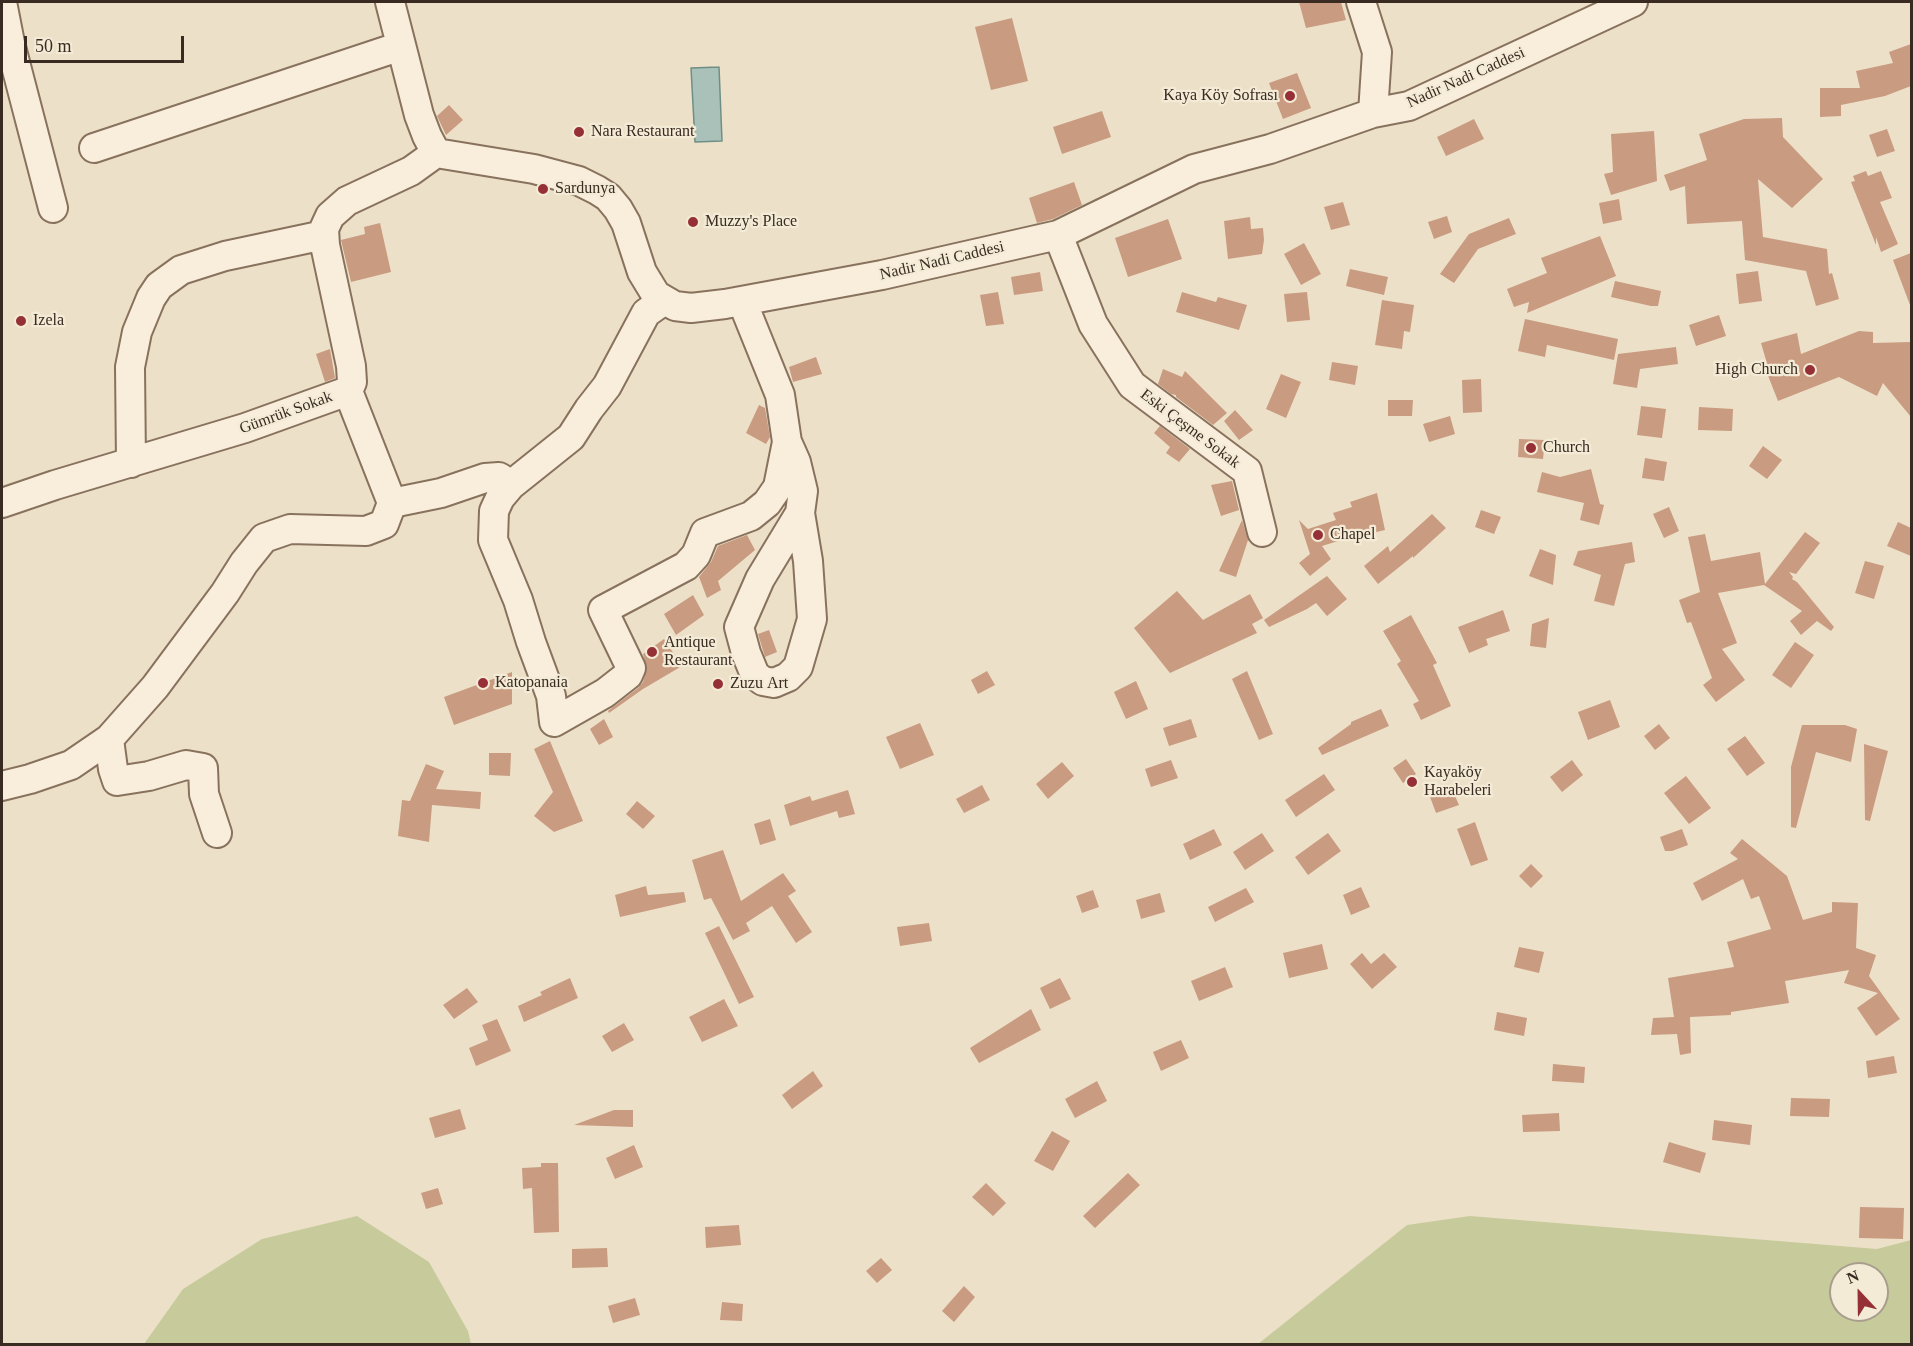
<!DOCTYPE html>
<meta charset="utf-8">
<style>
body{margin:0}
#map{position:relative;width:1913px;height:1346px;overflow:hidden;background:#ede0c8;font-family:"Times New Roman",serif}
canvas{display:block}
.frame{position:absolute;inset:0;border:3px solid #392b21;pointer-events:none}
.north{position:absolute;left:1829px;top:1262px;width:60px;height:60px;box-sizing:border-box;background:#f4ebd7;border:2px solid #a99e8e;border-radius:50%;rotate:338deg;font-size:16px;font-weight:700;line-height:24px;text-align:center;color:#392b21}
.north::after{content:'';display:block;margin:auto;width:21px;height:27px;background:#943036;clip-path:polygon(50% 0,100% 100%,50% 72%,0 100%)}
.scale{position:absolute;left:24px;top:36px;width:160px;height:27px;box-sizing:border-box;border:3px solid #392b21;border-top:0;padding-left:8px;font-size:18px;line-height:21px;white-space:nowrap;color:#392b21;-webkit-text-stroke:4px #f4ebd7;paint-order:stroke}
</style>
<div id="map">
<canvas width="1913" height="1346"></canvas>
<div class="frame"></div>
<div class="north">N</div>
<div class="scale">50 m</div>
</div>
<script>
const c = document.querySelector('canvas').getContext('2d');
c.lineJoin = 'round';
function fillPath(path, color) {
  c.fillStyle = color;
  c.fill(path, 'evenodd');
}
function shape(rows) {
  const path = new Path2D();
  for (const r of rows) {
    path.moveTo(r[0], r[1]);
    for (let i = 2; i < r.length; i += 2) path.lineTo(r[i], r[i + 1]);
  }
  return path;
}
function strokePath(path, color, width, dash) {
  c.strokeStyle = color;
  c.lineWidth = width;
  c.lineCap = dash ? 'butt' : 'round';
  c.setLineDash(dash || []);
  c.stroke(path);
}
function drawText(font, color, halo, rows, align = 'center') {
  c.font = font + ' "Times New Roman",serif';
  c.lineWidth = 4.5;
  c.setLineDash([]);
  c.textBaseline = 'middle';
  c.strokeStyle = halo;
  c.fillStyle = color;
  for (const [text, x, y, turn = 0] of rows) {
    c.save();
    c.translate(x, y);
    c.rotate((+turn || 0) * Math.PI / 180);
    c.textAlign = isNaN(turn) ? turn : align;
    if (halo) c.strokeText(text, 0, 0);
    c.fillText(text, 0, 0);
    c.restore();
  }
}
fillPath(shape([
 [357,1216,429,1262,468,1331,471,1344,144,1344,183,1289,262,1239],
 [1470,1216,1877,1249,1911,1240,1911,1344,1258,1344,1407,1225],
 [1841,1274,1877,1274,1877,1310,1841,1310]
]), '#c7cb9c');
const water = shape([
 [719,67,722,141,695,142,691,68,719,67]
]);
fillPath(water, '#a9c1b9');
strokePath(water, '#6f8f86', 1.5);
fillPath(shape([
 [1299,2,1341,2,1346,20,1306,28],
 [1012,18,1028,81,991,90,975,27],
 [1911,44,1911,86,1885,96,1841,105,1841,116,1820,117,1820,88,1860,88,1856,71,1893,63,1889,52],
 [1297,73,1311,108,1283,119,1269,83],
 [449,105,463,120,446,135,437,116],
 [1102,111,1111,137,1062,154,1053,127],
 [1782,118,1783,137,1823,179,1792,208,1758,179,1763,237,1827,249,1829,274,1832,273,1839,299,1816,306,1806,271,1745,260,1742,221,1687,224,1685,186,1670,191,1664,175,1707,160,1699,134,1744,119],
 [1474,119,1484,139,1446,156,1437,137],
 [1887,129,1895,151,1877,157,1869,135],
 [1654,131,1657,181,1611,195,1604,174,1613,172,1611,134],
 [1866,171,1868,176,1881,171,1892,198,1880,202,1898,244,1881,252,1876,237,1876,245,1851,182,1855,181,1853,176],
 [1074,182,1082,205,1053,219,1037,223,1029,198],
 [1619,199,1622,220,1603,224,1599,203],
 [1343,202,1350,225,1331,230,1324,207],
 [1447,216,1452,232,1434,239,1428,222],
 [1250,217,1251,229,1263,228,1264,240,1262,254,1228,259,1224,221],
 [1509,218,1516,234,1478,249,1454,283,1440,274,1469,234],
 [1168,219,1182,259,1128,277,1115,238],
 [380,223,391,272,351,282,341,240,365,234,364,227],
 [1600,236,1616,276,1527,313,1529,302,1514,307,1507,289,1547,273,1541,258],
 [1304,243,1321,274,1301,285,1284,254],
 [1911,253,1911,304,1910,305,1893,260],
 [1350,269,1388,277,1384,295,1346,286],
 [1758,271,1762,301,1739,304,1736,274],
 [1040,272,1043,291,1014,295,1011,277],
 [1615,281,1661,291,1658,306,1651,306,1611,297],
 [998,292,1004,324,986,326,980,295],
 [1182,292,1216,302,1218,297,1247,305,1239,330,1176,312],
 [1307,292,1310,320,1287,322,1284,294],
 [1382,300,1414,305,1410,332,1404,331,1402,349,1375,345],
 [1719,315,1726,336,1696,346,1689,325],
 [1525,319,1618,339,1614,360,1547,345,1545,357,1518,351],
 [1859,331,1873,332,1873,343,1911,342,1911,417,1883,383,1877,396,1839,377,1778,401,1765,368,1768,367,1761,343,1797,333,1801,354],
 [1676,347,1678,364,1640,369,1637,388,1613,384,1618,354],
 [330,349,335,378,325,382,316,354],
 [816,357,822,374,793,382,789,367],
 [1332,362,1358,366,1355,385,1329,380],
 [1163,369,1182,377,1185,371,1227,413,1213,425,1176,397,1176,395,1171,394,1158,384],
 [1281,374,1301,382,1286,418,1266,409],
 [1481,379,1482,412,1463,413,1462,380],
 [1388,400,1413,400,1412,416,1388,416],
 [759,405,765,408,770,437,766,444,746,433],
 [1641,406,1666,409,1662,438,1637,435],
 [1699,407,1733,409,1732,431,1698,430],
 [1235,410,1253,430,1239,440,1224,421],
 [1450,416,1455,434,1429,442,1423,424],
 [1160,426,1190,449,1179,462,1166,453,1170,447,1154,433],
 [1519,439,1545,440,1543,459,1518,457],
 [1763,446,1782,460,1767,479,1749,466],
 [1645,458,1667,462,1664,481,1642,478],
 [1591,469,1600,504,1604,505,1599,525,1580,520,1584,503,1537,492,1542,472,1560,477],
 [1232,481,1239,510,1221,516,1211,485],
 [1377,493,1385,530,1342,540,1336,531,1338,541,1322,546,1331,559,1310,576,1299,563,1310,554,1299,520,1308,529,1336,520,1333,513,1352,507,1350,502],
 [1669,507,1679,531,1664,538,1653,514],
 [1481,510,1501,517,1494,534,1475,527],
 [1432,514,1446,528,1413,558,1413,556,1378,584,1364,566,1388,546,1390,552],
 [1242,520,1248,540,1236,577,1219,571],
 [1898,522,1911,528,1911,556,1887,546],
 [1805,532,1820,543,1796,574,1789,572,1793,577,1792,579,1797,582,1834,627,1831,631,1817,621,1801,635,1790,621,1802,611,1764,585,1718,593,1737,643,1722,649,1745,680,1716,702,1703,685,1712,678,1691,622,1687,623,1679,600,1700,592,1688,537,1705,534,1711,561,1760,552,1765,584],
 [747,535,755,550,718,581,721,590,707,598,699,577,711,562,718,546],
 [1632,542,1635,562,1625,564,1614,606,1594,601,1601,575,1573,565,1578,551],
 [1540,549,1556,555,1553,585,1529,576],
 [1865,561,1884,566,1874,599,1855,593],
 [1327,576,1347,599,1327,616,1316,603,1307,609,1269,627,1264,620],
 [1177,591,1203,620,1250,594,1263,618,1252,624,1257,633,1170,673,1134,628],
 [693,595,704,615,676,635,664,614],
 [1503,610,1510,631,1486,639,1488,645,1469,653,1458,627],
 [1411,615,1437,663,1433,665,1451,706,1421,720,1413,704,1419,701,1397,664,1401,661,1383,631],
 [1549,618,1546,648,1530,646,1532,624],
 [769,630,777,652,765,657,758,634],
 [664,639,682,666,643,689,609,713,608,711,638,688,643,682,647,668,643,654],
 [1795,642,1814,655,1791,688,1772,675],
 [987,671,995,685,978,694,971,680],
 [1247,671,1273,734,1259,740,1232,679],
 [512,672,512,704,454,725,444,697],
 [1136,681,1148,709,1126,719,1114,692],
 [1610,700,1620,727,1588,740,1578,712],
 [1381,709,1389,726,1322,755,1318,748,1351,724,1351,722],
 [604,719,613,737,599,745,590,729],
 [1191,719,1197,737,1169,746,1163,728],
 [920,723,934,755,900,769,886,737],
 [1659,724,1670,738,1655,750,1644,736],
 [1802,725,1845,725,1857,729,1851,762,1816,752,1796,828,1791,827,1791,767],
 [1745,736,1765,763,1747,776,1727,749],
 [550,741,583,821,554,832,534,816,553,792,534,749],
 [1864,744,1888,751,1870,821,1865,820],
 [489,753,511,753,510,776,489,775],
 [1406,759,1416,774,1403,783,1393,768],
 [1171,760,1178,778,1151,787,1145,769],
 [1572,760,1583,775,1562,792,1550,777],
 [1062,762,1074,776,1048,799,1036,784],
 [426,764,444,771,436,789,481,792,480,809,432,805,429,842,398,836,402,800,410,801],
 [1324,774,1335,790,1296,817,1285,800],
 [1686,776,1711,808,1689,824,1664,793],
 [982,785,990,800,964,813,956,799],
 [1452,789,1459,805,1436,813,1430,797],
 [848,790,855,814,839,818,837,811,790,826,784,805,810,796,812,801],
 [637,801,655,816,643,829,626,814],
 [770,819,776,840,760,845,754,824],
 [1475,822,1488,860,1471,866,1457,829],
 [1214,829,1222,845,1190,860,1183,844],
 [1682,829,1688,845,1672,851,1665,851,1660,837],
 [1262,833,1274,851,1245,870,1233,852],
 [1328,833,1341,851,1308,875,1295,857],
 [1742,839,1787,876,1803,920,1832,912,1832,902,1858,903,1856,948,1876,955,1869,976,1900,1019,1876,1036,1857,1008,1878,993,1844,983,1849,970,1785,981,1789,1003,1731,1012,1731,1015,1690,1017,1691,1053,1680,1055,1677,1034,1651,1035,1653,1018,1674,1017,1668,978,1734,967,1727,942,1771,929,1759,896,1751,899,1743,879,1702,901,1693,883,1738,859,1730,853],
 [723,850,741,901,783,873,796,891,788,896,812,932,796,943,772,906,746,923,750,931,733,940,711,898,704,900,692,860],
 [1531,864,1543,876,1531,888,1519,876],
 [646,886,648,895,684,892,686,902,620,917,615,895],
 [1361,887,1370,907,1351,915,1343,895],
 [1246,888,1254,902,1215,922,1208,907],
 [1093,890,1099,907,1082,913,1076,896],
 [1160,893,1165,912,1141,919,1136,900],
 [929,923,932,941,900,946,897,927],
 [719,926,754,997,739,1004,705,933],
 [1322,944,1328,969,1289,978,1283,953],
 [1519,947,1544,952,1539,973,1514,967],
 [1362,953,1371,964,1384,953,1397,967,1372,989,1350,964],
 [1225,967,1233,987,1199,1001,1191,981],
 [570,978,578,998,524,1022,518,1006,542,995,540,992],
 [1060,978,1071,999,1050,1009,1040,988],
 [467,988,478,1002,454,1019,443,1005],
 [724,999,738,1026,702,1042,689,1017],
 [1031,1009,1041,1030,979,1063,970,1048],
 [1497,1012,1527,1018,1524,1036,1494,1030],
 [497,1019,511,1051,476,1066,469,1048,488,1040,482,1025],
 [624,1023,634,1040,612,1052,602,1036],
 [1181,1040,1189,1058,1161,1071,1153,1052],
 [1894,1056,1897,1073,1868,1078,1866,1061],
 [1553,1064,1585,1067,1584,1083,1552,1081],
 [813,1071,823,1086,792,1109,782,1095],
 [1097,1081,1107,1101,1075,1118,1065,1099],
 [1791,1098,1830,1099,1829,1117,1790,1116],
 [460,1109,466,1129,435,1138,429,1118],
 [614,1110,633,1110,633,1127,574,1125],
 [1559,1113,1560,1131,1523,1132,1522,1115],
 [1714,1120,1752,1125,1750,1145,1712,1140],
 [1052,1131,1070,1141,1053,1171,1034,1161],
 [1669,1142,1706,1153,1700,1173,1663,1162],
 [634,1145,643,1167,615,1179,606,1158],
 [541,1163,558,1163,559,1232,534,1233,532,1188,523,1189,522,1168,541,1167],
 [1128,1173,1140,1185,1095,1228,1083,1216],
 [986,1183,1006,1203,993,1216,972,1197],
 [438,1188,443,1204,426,1209,421,1193],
 [1860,1207,1904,1208,1903,1239,1859,1238],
 [739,1225,741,1245,706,1248,705,1227],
 [607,1248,608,1267,572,1268,572,1249],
 [881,1258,892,1270,877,1283,866,1271],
 [964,1286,975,1297,954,1322,942,1311],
 [635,1298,640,1315,613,1323,608,1306],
 [722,1302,743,1304,742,1321,720,1320]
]), '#c99b80');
const minor = shape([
 [2,2,10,43,53,208],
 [390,2,419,115,427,136,436,153,534,169,579,181,597,190,608,197,618,209,626,223,642,272,656,295,675,306,691,308,725,304,882,275,1058,235,1194,169,1270,149,1373,113,1409,106,1633,2],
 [1361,2,1377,52,1373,113],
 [94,148,401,46],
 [1058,235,1093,324,1132,385,1247,471,1262,532],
 [663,301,646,313,607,386,589,409,571,437,511,485,500,498,494,511,493,540,518,600,531,642,551,696,554,722,605,693,628,675,631,668,603,610,686,566,696,555,705,533,751,516,767,503,778,487,787,442,780,395,742,301],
 [788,444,796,462,803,491,800,513,760,579,739,627,746,653,755,675,763,681,774,683,788,677,798,667,812,619,808,561,800,513],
 [131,463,130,367,137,332,151,298,159,286,181,270,225,256,324,235],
 [2,503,55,485,245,428,348,391,352,382,351,366,325,245,324,229,330,216,347,201,411,171,436,153],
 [392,503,441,493,485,478,499,477,511,485],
 [109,739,113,769,117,781,149,776,186,765,203,768,204,794,217,833],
 [2,786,30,779,71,765,109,739,155,687,225,593,244,563,264,538,290,529,366,531,384,524,392,503,348,391]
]);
strokePath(minor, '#88725e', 32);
strokePath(minor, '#f8eedb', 28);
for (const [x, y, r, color] of [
 [1290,96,6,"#943036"],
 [579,132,6,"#943036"],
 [543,189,6,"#943036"],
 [693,222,6,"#943036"],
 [21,321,6,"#943036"],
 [1810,370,6,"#943036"],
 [1531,448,6,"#943036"],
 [1318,535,6,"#943036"],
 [652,652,6,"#943036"],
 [483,683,6,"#943036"],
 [718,684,6,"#943036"],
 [1412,782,6,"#943036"]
]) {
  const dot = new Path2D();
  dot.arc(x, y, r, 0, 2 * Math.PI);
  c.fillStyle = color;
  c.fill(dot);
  strokePath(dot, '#f4ebd7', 2);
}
drawText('16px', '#392b21', '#f4ebd7', [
 ["Nadir Nadi Caddesi",1466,78,-24],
 ["Nadir Nadi Caddesi",942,261,-13],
 ["Gümrük Sokak",286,413,-20],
 ["Eski Çeşme Sokak",1190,429,37]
]);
drawText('16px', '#392b21', '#f4ebd7', [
 ["Kaya Köy Sofrası",1278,96,"right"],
 ["Nara Restaurant",591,132],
 ["Sardunya",555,189],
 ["Muzzy's Place",705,222],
 ["Izela",33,321],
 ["High Church",1798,370,"right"],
 ["Church",1543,448],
 ["Chapel",1330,535],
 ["Antique",664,643],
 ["Restaurant",664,661],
 ["Katopanaia",495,683],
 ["Zuzu Art",730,684],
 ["Kayaköy",1424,773],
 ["Harabeleri",1424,791]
], 'left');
</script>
